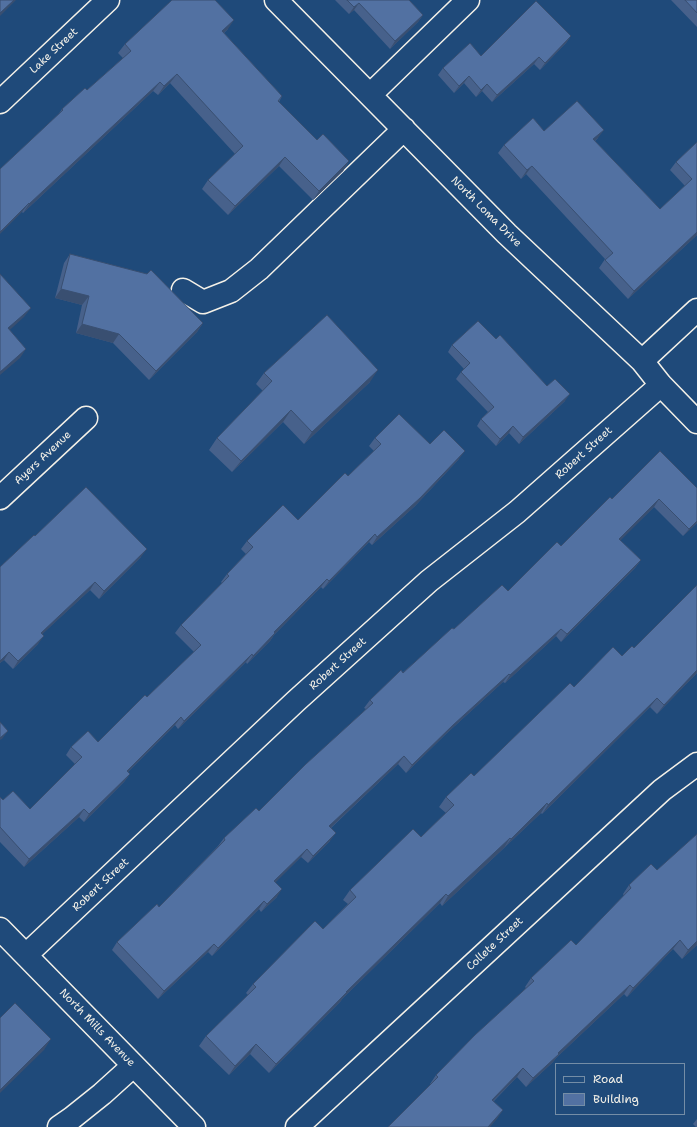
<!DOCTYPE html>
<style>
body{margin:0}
#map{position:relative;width:697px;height:1127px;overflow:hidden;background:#1f4a7a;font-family:"Shantell Sans",sans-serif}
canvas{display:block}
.legend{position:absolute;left:555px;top:1063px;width:130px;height:52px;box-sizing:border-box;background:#1f4a7a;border:1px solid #748da6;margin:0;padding:5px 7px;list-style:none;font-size:12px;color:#f4f1e8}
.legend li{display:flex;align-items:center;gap:8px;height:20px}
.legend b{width:20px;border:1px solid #748da6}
</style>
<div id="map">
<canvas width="697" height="1127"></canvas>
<ul class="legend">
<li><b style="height:5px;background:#1f4a7a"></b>Road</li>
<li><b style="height:11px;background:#5271a2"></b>Building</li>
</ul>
</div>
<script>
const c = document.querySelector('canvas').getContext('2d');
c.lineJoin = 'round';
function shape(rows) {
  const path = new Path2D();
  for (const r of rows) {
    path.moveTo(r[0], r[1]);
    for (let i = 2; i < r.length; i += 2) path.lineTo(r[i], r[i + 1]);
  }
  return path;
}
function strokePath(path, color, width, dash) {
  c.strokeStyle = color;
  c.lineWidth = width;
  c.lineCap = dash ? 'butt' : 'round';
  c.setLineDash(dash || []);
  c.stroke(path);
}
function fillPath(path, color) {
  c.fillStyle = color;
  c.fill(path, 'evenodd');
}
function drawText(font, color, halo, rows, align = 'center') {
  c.font = font + ' "Shantell Sans",sans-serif';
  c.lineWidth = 3.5;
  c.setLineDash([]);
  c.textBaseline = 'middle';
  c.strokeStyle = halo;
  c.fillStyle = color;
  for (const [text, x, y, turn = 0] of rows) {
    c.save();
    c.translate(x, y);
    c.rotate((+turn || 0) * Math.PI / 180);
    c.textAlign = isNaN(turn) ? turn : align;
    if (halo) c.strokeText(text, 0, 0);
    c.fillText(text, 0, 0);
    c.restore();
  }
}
const minor = shape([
 [276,0,507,234,642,361,661,385,697,422],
 [370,95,468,0],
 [0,102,108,0],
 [183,290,203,302,231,291,259,269,404,129],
 [642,361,697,310],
 [0,498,86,418],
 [0,929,194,1127],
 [26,955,296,701,429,581,517,512,661,385],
 [59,1127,72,1118,102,1094,133,1066],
 [297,1127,662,790,697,764]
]);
strokePath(minor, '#f4f1e8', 25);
strokePath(minor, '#1f4a7a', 22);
fillPath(shape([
 [335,0,409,0,423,15,418,22,390,49,354,10,349,14],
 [671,0,697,0,697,27],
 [228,29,224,33,282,96,279,102,317,140,349,161,343,171,313,200,279,166,228,215,202,189,208,180,235,154,170,83,158,95,153,91,23,213,22,212,58,115,62,109,87,90,123,58,118,53,125,44],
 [571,36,566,43,540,70,534,64,492,102,482,91,476,97,464,83,454,93,438,75,443,68,481,56],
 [544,131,598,138,595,141,660,209,685,186,670,170,676,162,697,142,697,235,628,299,599,268,605,259,526,174,521,179,498,153,504,145],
 [70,254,203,323,197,332,149,380,113,343,76,333,82,305,55,298,64,263],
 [496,339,547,386,565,401,519,444,509,433,496,446,477,426,481,419,488,412,456,379,461,372,464,369,448,352,452,345],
 [264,373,370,382,304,444,283,422,232,472,209,450,217,438,263,391,256,384],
 [375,438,430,444,459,459,415,506,372,545,369,542,323,589,321,587,274,635,270,641,247,664,246,662,178,729,175,725,128,772,130,774,124,782,84,822,79,817,24,867,0,842,0,797,3,800,30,809,75,764,66,755,71,747,98,742,147,697,194,652,175,633,181,625,222,583,221,582,227,574,246,554,241,549,247,541,298,520,348,476,374,451,369,446],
 [660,451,697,523,683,536,654,507,620,540,641,560,635,568,561,642,556,636,505,683,503,682,447,733,406,773,398,764,331,828,330,841,308,863,301,857,275,882,277,897,261,912,259,909,212,956,208,952,158,999,112,950,117,942,159,907,218,846,224,838,259,811,366,709,364,708,370,700,454,629,508,591,561,546,612,499],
 [35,536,141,557,99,599,90,590,42,634,38,644,13,669,4,660,0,663,0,567],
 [634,648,697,673,657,714,650,707,542,814,541,813,504,848,442,906,440,903,343,998,340,1002,269,1073,250,1054,229,1075,199,1046,206,1036,248,995,246,993,253,984,323,929,348,904,343,900,350,890,421,837,446,813,439,807,446,797,474,776,574,687],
 [629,885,697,945,682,959,673,949,627,997,624,994,557,1057,552,1063,526,1087,517,1077,494,1101,497,1119,430,1084,436,1075,526,988,525,987,531,978,576,945,624,896,623,894],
 [697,1119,697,1127,696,1127,693,1124]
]), '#47618b');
fillPath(shape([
 [14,0,16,0,0,16,0,13],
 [359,3,354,10,349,14,354,7],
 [423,15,418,22,390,49,395,41],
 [234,20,228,29,216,40,222,31],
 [571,36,566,43,540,70,545,63],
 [539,57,534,64,492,102,497,95],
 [177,74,170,83,158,95,164,86],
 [469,76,464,83,454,93,459,86],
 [160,82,153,91,23,213,29,204],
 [487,84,482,91,476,97,481,90],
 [604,130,598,138,588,147,593,139],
 [285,157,279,166,228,215,235,206],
 [349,161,343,171,313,200,319,191],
 [532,166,526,174,521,179,527,170],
 [29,203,22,212,0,234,0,232],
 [697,232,697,235,628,299,634,291],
 [61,289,89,296,82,305,55,298],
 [31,308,24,317,1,338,8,328],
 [203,323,197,332,149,380,156,371],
 [82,324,119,334,113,343,76,333],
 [26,349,20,358,0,375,0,372],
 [378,370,370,382,304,444,312,432],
 [570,394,565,401,519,444,523,437],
 [291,410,283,422,232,472,241,461],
 [513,426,509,433,496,446,500,439],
 [465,451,459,459,415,506,372,545,377,537],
 [659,499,654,507,614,547,619,539],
 [697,521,697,523,683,536,689,529],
 [375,534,369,542,323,589,329,581],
 [147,549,141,557,99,599,104,591],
 [641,560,635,568,561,642,567,634],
 [327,579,321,587,274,635,270,641,247,664,253,656,274,632],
 [95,582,90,590,35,641,41,633],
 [561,629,556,636,505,683,510,675],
 [44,636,38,644,13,669,18,661],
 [9,652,4,660,0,663,0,661],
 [252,654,246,662,178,729,184,721],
 [697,670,697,673,657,714,664,705],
 [509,674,503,682,447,733,406,773,412,765,453,725],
 [657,698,650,707,542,814,548,805],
 [181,717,175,725,121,779,127,771],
 [8,731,2,739,0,740,0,738],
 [404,756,398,764,324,834,329,826],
 [130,774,124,782,84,822,89,814],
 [547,803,541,813,504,848,511,839],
 [84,809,79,817,24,867,29,859],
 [336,833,330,841,308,863,313,856],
 [510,838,504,848,442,906,448,896],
 [307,849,301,857,269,889,274,881],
 [282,889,277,897,261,912,267,904],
 [446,894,440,903,343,998,340,1002,269,1073,276,1064,346,992],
 [264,901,259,909,212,956,218,948],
 [680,940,673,949,627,997,633,988],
 [697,941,697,945,682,959,688,950],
 [214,944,208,952,158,999,164,991],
 [630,985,624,994,557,1057,552,1063,526,1087,533,1078,558,1053],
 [51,1039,44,1050,0,1093,0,1090],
 [256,1044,250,1054,229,1075,235,1066],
 [523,1068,517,1077,486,1108,492,1100],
 [503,1110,497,1119,490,1127,488,1127]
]), '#394f71');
const building = shape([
 [0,0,14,0,0,13,0,0],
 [172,0,215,0,234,20,222,31,282,96,278,101,317,140,323,134,349,161,319,191,285,157,235,206,208,180,243,146,177,74,164,86,160,82,29,204,29,203,0,232,0,169,63,110,62,109,85,88,87,90,131,51,125,44,172,0],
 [347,0,409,0,423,15,395,41,359,3,354,7,347,0],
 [685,0,697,0,697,13,685,0],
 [536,1,571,36,545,63,539,57,497,95,487,84,481,90,469,76,459,86,443,68,470,43,481,56,536,1],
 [577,101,604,130,593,139,660,209,692,179,676,162,697,142,697,232,634,291,605,260,613,253,532,166,527,170,504,145,533,118,544,131,577,101],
 [70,254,147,274,151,270,203,323,156,371,119,334,82,324,89,296,61,289,70,254],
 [0,274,31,308,8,328,26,349,0,372,0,274],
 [327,315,378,370,312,432,291,410,241,461,217,438,272,381,264,373,327,315],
 [478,321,496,339,500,335,547,386,555,379,570,394,523,437,513,426,500,439,481,419,494,407,461,372,470,363,452,345,478,321],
 [399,414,430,444,444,430,465,451,420,498,377,537,375,534,329,581,327,579,274,632,275,633,253,656,252,654,184,721,181,717,127,771,130,774,89,814,84,809,29,859,0,827,0,797,3,800,13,791,30,809,82,757,71,747,88,731,98,742,145,695,147,697,201,645,181,625,229,576,227,574,253,547,247,541,283,505,298,520,345,473,348,476,381,444,375,438,399,414],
 [660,451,697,488,697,521,689,529,659,499,619,539,641,560,567,634,561,629,510,675,509,674,453,725,412,765,404,756,329,826,336,833,313,856,307,849,274,881,282,889,267,904,264,901,218,948,214,944,164,991,117,942,157,904,159,907,225,840,224,838,256,808,259,811,306,764,373,703,370,700,401,670,403,673,452,628,454,629,502,585,508,591,557,542,561,546,610,497,612,499,660,451],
 [86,487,147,549,104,591,95,582,41,633,44,636,18,661,9,652,0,661,0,567,34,535,35,536,86,487],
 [697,585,697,670,664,705,657,698,548,805,547,803,511,839,510,838,448,896,446,894,346,992,347,992,276,1064,256,1044,235,1066,206,1036,256,987,253,984,315,921,323,929,356,897,350,890,413,829,421,837,454,805,446,797,471,773,474,776,570,683,574,687,613,647,622,656,632,646,634,648,697,585],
 [0,722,8,731,0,738,0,722],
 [697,834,697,941,688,950,680,940,633,988,630,985,558,1053,559,1054,533,1078,523,1068,492,1100,503,1110,488,1127,388,1127,438,1077,436,1075,475,1035,534,981,531,978,571,940,576,945,631,888,629,885,651,864,657,870,697,834],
 [15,1003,51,1039,0,1090,0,1018,15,1003]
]);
fillPath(building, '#5271a2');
strokePath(building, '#394f71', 1);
drawText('11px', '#f4f1e8', '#1f4a7a', [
 ["Lake Street",54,51,-43],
 ["North Loma Drive",486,212,45],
 ["Robert Street",584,453,-42],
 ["Ayers Avenue",43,458,-43],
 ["Robert Street",338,664,-42],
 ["Robert Street",101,885,-43],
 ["Collete Street",495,944,-43],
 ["North Mills Avenue",97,1028,46]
]);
</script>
